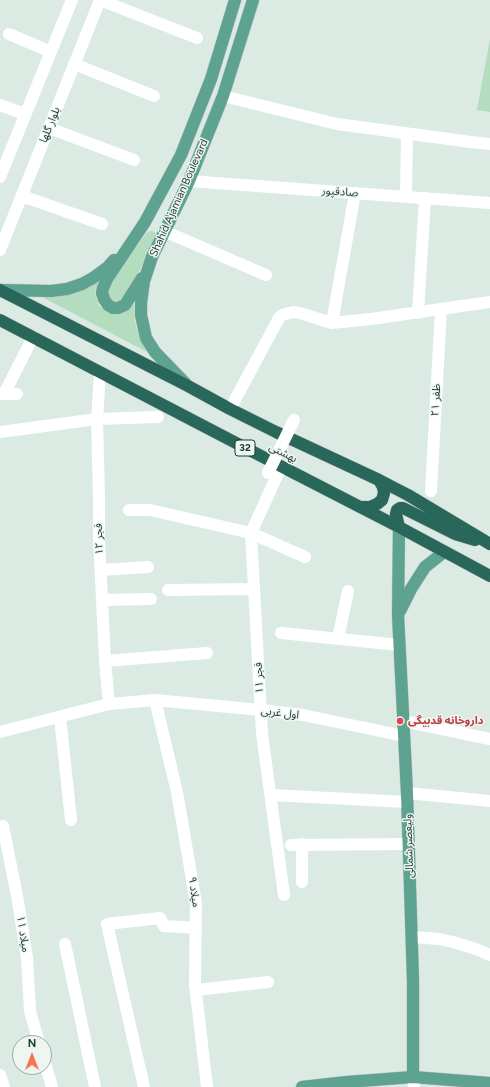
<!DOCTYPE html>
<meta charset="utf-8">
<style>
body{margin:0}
#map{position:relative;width:490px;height:1087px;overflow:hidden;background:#dceae4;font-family:Figtree,sans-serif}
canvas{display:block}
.north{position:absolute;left:12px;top:1035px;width:40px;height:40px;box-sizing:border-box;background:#edf6f1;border:1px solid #9aaaa5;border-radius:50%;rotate:0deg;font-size:11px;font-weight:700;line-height:16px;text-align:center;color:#1e3932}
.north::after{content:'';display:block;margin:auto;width:14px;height:18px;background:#fa734a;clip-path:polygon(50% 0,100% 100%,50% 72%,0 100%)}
</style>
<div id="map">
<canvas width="490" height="1087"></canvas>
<div class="north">N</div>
</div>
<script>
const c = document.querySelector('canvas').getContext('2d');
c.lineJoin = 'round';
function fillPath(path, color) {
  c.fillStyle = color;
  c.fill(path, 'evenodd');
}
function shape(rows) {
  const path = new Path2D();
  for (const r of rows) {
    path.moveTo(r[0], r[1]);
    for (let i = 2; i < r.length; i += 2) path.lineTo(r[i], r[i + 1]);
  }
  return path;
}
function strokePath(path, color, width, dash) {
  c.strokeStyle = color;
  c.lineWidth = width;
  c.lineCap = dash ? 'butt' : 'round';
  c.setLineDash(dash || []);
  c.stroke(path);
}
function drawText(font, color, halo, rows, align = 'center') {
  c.font = font + ' Figtree,"Noto Sans Arabic",sans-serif';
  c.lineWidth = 3;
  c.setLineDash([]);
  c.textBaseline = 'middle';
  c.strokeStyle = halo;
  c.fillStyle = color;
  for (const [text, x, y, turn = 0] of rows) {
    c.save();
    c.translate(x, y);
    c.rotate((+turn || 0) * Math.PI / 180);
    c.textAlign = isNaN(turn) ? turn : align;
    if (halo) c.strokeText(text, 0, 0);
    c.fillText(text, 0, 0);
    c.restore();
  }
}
fillPath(shape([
 [490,39,490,112,477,110],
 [152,231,155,232,156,237,127,296,119,302,114,302,107,298,108,286,147,232],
 [100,279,95,291,96,298,99,306,106,310,119,314,127,311,134,303,134,315,135,322,138,334,147,352,42,297,63,296,73,293]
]), '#b3ddbe');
const major = shape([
 [142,278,125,305,118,308,113,308,108,305,104,299,102,293,103,288,107,279,145,222,181,155,211,79,235,0],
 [1,290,51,291,67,289,82,284,93,278,108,267,114,260],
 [186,384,155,352,146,338,141,315,141,303,143,288,144,281,152,257,189,181,223,96,253,0],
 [399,527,398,615,407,793,413,981,413,1077],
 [400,611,411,589,425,567,444,552],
 [302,1087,347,1082,413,1077,490,1083]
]);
const highway = shape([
 [0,290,188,386,230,409,276,432,379,480,408,495,490,544],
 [0,320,263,457,399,527,490,576],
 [360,507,370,507,377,504,382,500,384,493,383,487,379,480],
 [399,527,396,514,397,510,400,508,403,508,455,534,475,540]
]);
strokePath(major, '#bcc4c2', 13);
strokePath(highway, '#bcc4c2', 13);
strokePath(shape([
 [100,0,197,38],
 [9,34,51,52],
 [74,64,154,96],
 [223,96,337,124,471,142,490,144],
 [0,105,25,114],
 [49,128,134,160],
 [0,177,72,0],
 [189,181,490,203],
 [22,196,102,224],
 [406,197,407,134],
 [164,231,266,275],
 [0,250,100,0],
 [418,313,425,198],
 [332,323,355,193],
 [100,373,97,419,99,497,99,539,105,661,109,704],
 [0,394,17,394],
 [4,394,33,337],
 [230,409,279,318,282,315,293,312,300,313,322,320,332,323,371,319,490,302],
 [0,432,97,419,158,417],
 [281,467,251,533,262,734,284,895],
 [431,491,441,309],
 [129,510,150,510,251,533,305,557],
 [101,570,148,567],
 [168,590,254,589],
 [102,600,151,599],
 [281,633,399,645],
 [338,639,348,591],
 [105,661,207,653],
 [155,700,177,792,196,903,195,984,207,1087],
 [60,717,71,820],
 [403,721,490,739],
 [0,732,109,704,155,700,261,710,303,715,404,736],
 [407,793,490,801],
 [271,795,407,802],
 [3,826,18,901,27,958,30,1011,39,1043],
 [302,844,302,882],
 [291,845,409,844],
 [412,937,439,939,453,942,476,949,490,955],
 [65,944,95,1087],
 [196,990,268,982],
 [44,1060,52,1087],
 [0,1075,4,1087],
 [413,1077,414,1087],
 [144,1087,107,924,160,918,164,926,196,928]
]), '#fff', 12);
strokePath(major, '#5ea290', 12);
strokePath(highway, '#286759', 12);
strokePath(shape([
 [268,473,294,420]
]), '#fff', 12);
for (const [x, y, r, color] of [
 [400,721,4,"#e0444e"]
]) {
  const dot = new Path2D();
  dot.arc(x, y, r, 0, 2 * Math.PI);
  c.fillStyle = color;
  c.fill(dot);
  strokePath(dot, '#edf6f1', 1.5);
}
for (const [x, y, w] of [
 [245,448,20]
]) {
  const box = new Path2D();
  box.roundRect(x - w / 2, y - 8, w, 16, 3);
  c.fillStyle = '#edf6f1';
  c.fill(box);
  strokePath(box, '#1e3932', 1);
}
drawText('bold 10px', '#1e3932', null, [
 ["32",245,448]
]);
drawText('11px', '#1e3932', '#edf6f1', [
 ["بلوار گلها",50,125,-68],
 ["صادقپور",340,192,4],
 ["Shahid Ajamian Boulevard",179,198,-66],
 ["ظفر ۲۱",436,400,-87],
 ["بهشتی",283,453,27],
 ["فجر ۱۲",99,539,-92],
 ["فجر ۱۱",259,678,-93],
 ["اول غربی",280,713,7],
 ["ولیعصر شمالی",409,846,-92],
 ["میلاد ۹",194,892,82],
 ["میلاد ۱۱",23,934,81]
]);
drawText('bold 11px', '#be3a42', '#edf6f1', [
 ["داروخانه قدبیگی",408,721]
], 'left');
</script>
